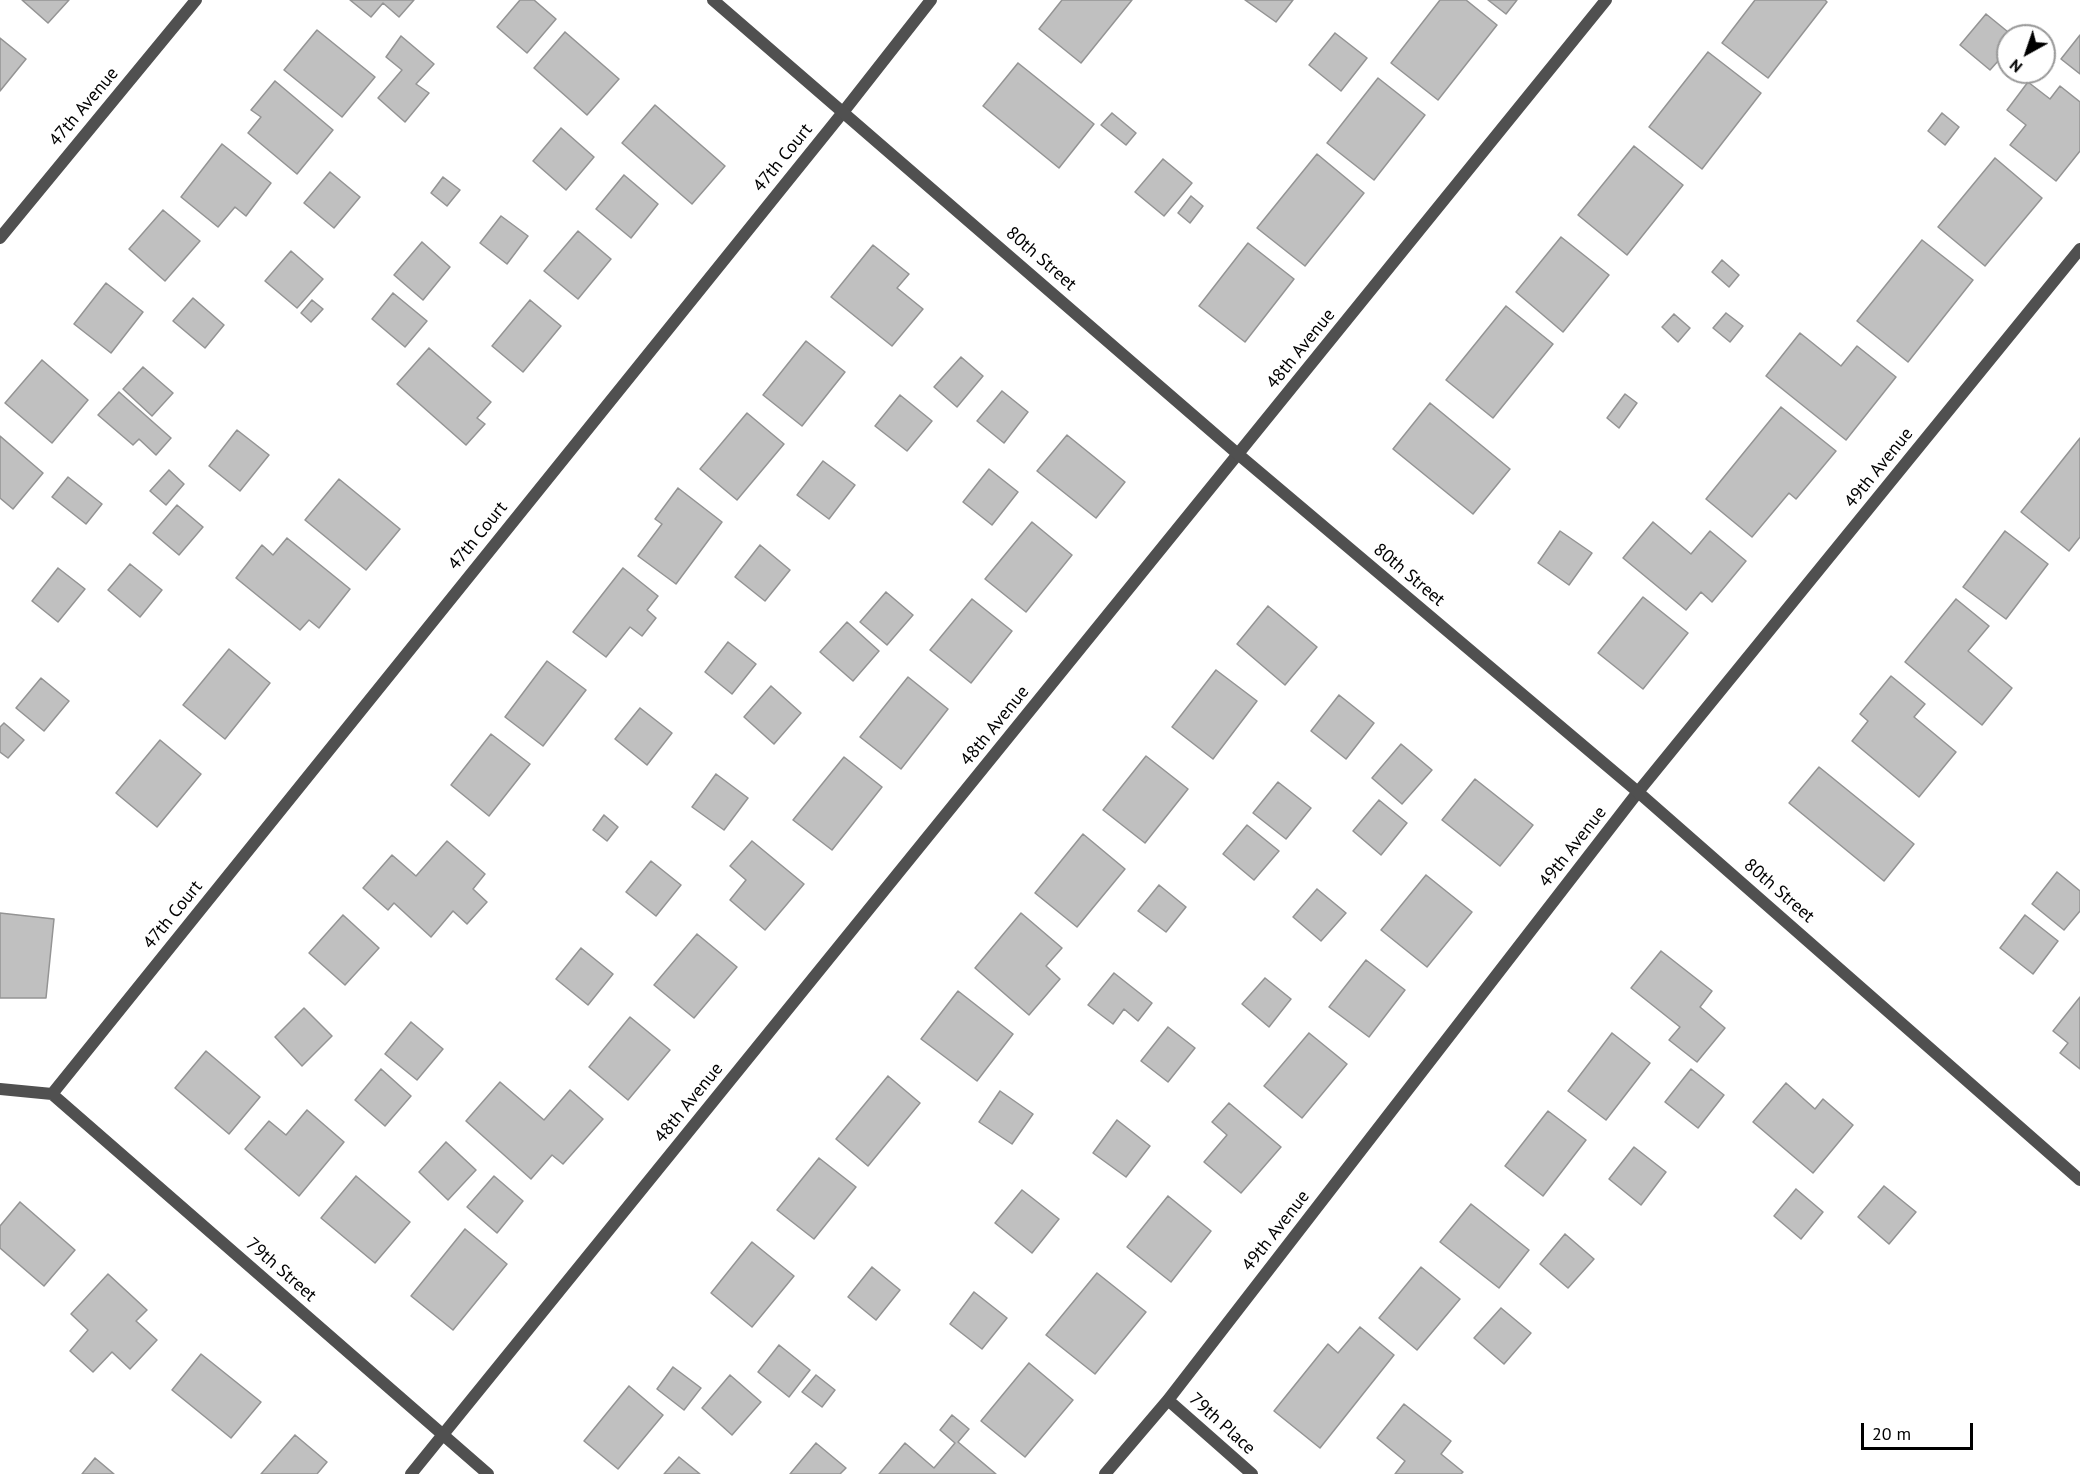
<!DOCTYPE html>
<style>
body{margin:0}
#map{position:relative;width:2080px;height:1474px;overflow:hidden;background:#fff;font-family:"PT Sans",sans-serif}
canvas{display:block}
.north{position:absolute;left:1996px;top:24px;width:60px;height:60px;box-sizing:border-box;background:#fff;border:2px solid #999;border-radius:50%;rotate:220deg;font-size:16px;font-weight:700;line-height:24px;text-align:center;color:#000}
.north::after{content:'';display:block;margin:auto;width:21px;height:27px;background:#000;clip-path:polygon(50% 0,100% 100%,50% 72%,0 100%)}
.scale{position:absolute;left:1861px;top:1423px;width:112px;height:27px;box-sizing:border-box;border:3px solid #000;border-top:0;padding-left:8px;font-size:18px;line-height:21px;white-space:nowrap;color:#000;-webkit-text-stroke:4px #fff;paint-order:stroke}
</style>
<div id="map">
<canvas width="2080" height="1474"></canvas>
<div class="north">N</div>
<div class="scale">20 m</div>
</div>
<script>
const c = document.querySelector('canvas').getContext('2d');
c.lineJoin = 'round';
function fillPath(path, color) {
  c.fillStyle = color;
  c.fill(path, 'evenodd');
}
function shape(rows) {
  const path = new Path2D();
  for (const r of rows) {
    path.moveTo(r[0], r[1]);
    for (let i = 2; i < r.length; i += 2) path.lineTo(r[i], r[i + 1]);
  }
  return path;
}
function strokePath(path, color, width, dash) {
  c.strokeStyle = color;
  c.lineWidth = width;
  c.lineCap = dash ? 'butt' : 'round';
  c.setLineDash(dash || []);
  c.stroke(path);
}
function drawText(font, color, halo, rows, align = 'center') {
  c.font = font + ' "PT Sans",sans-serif';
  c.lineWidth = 5;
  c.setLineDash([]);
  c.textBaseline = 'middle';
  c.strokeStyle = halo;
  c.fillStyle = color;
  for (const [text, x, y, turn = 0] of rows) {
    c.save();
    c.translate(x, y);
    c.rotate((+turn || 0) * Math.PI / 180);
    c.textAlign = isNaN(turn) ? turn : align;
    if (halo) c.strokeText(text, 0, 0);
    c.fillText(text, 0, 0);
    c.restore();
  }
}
const building = shape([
 [22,0,69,0,48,23,22,0],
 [350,0,414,0,399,17,383,3,371,17,350,0],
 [520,0,534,0,556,19,527,53,497,27,520,0],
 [1062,0,1132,0,1081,63,1039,29,1062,0],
 [1245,0,1293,0,1276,22,1245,0],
 [1440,0,1466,0,1497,25,1438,100,1391,63,1440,0],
 [1488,0,1517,0,1506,14,1488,0],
 [1755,0,1825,0,1827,2,1768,78,1722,43,1755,0],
 [1986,14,2013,36,2008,36,2008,50,1990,70,1960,45,1986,14],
 [317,30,375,77,342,117,284,70,317,30],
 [565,32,619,79,587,115,534,68,565,32],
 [1335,33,1367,58,1341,91,1309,65,1335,33],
 [2080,35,2080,74,2061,59,2080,35],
 [401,36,434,64,416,84,429,93,405,122,378,98,402,70,386,57,401,36],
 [0,38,26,59,0,91,0,38],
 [1708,52,1761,93,1702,169,1649,127,1708,52],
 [1018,63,1094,124,1059,168,983,106,1018,63],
 [1378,78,1425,115,1374,180,1327,143,1378,78],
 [275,81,333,130,297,174,248,133,261,117,251,110,275,81],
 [2028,82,2050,99,2060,86,2080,102,2080,151,2056,181,2010,145,2026,125,2007,110,2028,82],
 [655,105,725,166,692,204,622,143,655,105],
 [1112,113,1136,133,1126,145,1101,125,1112,113],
 [1942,113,1959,127,1945,145,1928,131,1942,113],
 [561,128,594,157,566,190,533,161,561,128],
 [222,144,271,183,246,216,235,207,218,227,181,197,222,144],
 [1634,146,1683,185,1627,255,1578,215,1634,146],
 [1317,154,1364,193,1305,266,1257,228,1317,154],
 [1995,158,2042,198,1985,266,1938,227,1995,158],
 [1163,159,1192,183,1164,216,1135,192,1163,159],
 [330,172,360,197,334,228,304,203,330,172],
 [624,175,658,204,631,238,596,209,624,175],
 [443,177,460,190,447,206,431,193,443,177],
 [1191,196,1203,206,1190,223,1178,213,1191,196],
 [163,210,200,241,165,281,129,249,163,210],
 [501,216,528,236,507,264,480,243,501,216],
 [578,231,611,259,578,299,544,271,578,231],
 [1561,237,1609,275,1563,332,1516,292,1561,237],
 [1922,240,1973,280,1908,362,1857,321,1922,240],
 [422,242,450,267,423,300,394,275,422,242],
 [1248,243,1294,279,1245,342,1199,306,1248,243],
 [873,245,909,274,897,288,923,309,892,346,831,297,873,245],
 [291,251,323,279,297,308,265,281,291,251],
 [1722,260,1739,275,1729,287,1712,272,1722,260],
 [106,283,143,312,111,353,74,324,106,283],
 [393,293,427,321,405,347,372,319,393,293],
 [193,298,224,325,205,348,173,321,193,298],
 [312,300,323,309,311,322,301,313,312,300],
 [530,300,561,326,523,372,492,346,530,300],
 [1506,306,1553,344,1493,418,1446,380,1506,306],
 [1726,313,1743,326,1730,342,1713,328,1726,313],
 [1674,314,1690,328,1678,342,1662,327,1674,314],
 [1800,333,1841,366,1857,346,1896,377,1846,440,1766,376,1800,333],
 [806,341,845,372,802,426,763,395,806,341],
 [429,348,491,402,477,418,485,424,466,445,397,384,429,348],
 [961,357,983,376,957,407,934,387,961,357],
 [42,360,88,400,52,443,5,403,42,360],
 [143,367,173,393,152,416,123,389,143,367],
 [1002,391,1028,412,1004,443,977,421,1002,391],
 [119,392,171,438,156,455,139,439,133,445,98,415,119,392],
 [1625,394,1637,403,1619,428,1607,418,1625,394],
 [900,395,932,421,907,451,875,426,900,395],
 [1430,403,1510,469,1473,514,1393,449,1430,403],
 [1781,407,1836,451,1796,499,1789,493,1752,537,1706,499,1781,407],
 [747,413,784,444,737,500,700,469,747,413],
 [237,430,269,455,240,491,209,466,237,430],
 [1067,435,1125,482,1096,518,1037,471,1067,435],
 [0,436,43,473,13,509,0,498,0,436],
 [2080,438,2080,537,2069,551,2021,512,2080,438],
 [823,461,855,485,829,519,797,495,823,461],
 [989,469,1018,492,992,525,963,502,989,469],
 [169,470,184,484,166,505,150,491,169,470],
 [68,477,102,504,86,524,52,497,68,477],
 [339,479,400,529,366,570,305,520,339,479],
 [678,488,722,522,676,584,638,556,662,524,655,519,678,488],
 [177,505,203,527,179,555,153,533,177,505],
 [1032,522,1072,555,1026,612,985,579,1032,522],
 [1653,522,1691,554,1710,531,1746,561,1712,602,1701,592,1686,610,1623,558,1653,522],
 [1560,531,1592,553,1569,585,1538,563,1560,531],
 [2005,531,2048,564,2006,619,1963,587,2005,531],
 [287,538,350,589,319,628,309,620,300,630,236,578,262,545,273,555,287,538],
 [760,545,790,570,765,601,735,577,760,545],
 [130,564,162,590,140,617,108,590,130,564],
 [58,568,85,589,58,622,32,601,58,568],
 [623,568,658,596,647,610,656,618,642,636,630,627,606,657,573,632,623,568],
 [886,592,913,615,887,645,860,622,886,592],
 [1643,597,1688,633,1643,689,1598,653,1643,597],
 [972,599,1012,631,971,683,930,650,972,599],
 [1956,599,1989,626,1968,651,2012,688,1982,725,1905,662,1956,599],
 [1268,606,1317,647,1285,685,1237,644,1268,606],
 [847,622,879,651,853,681,820,652,847,622],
 [728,642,756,664,732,694,705,672,728,642],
 [229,649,270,683,225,739,183,705,229,649],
 [547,661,586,690,543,746,505,717,547,661],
 [1216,670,1257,701,1213,759,1172,727,1216,670],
 [1891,676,1925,704,1914,717,1956,752,1919,797,1852,741,1868,721,1860,714,1891,676],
 [908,677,948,709,901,769,860,737,908,677],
 [41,678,69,701,44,731,16,708,41,678],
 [771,686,801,713,774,744,744,717,771,686],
 [1339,695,1374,723,1346,759,1311,731,1339,695],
 [640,708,672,733,647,765,615,739,640,708],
 [4,723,24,740,8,758,0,752,0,727,4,723],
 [491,734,530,764,489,816,451,785,491,734],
 [160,740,201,774,157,827,116,793,160,740],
 [1401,744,1432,770,1402,804,1372,778,1401,744],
 [1146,756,1188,789,1145,843,1103,810,1146,756],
 [844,757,882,787,832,850,793,820,844,757],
 [1819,767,1914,844,1884,881,1789,803,1819,767],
 [716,774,748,798,724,830,692,807,716,774],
 [1475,779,1533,825,1500,866,1442,820,1475,779],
 [1278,782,1311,808,1286,839,1253,813,1278,782],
 [1379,800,1407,823,1381,855,1353,831,1379,800],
 [604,815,618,827,607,841,593,830,604,815],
 [1247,825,1279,851,1254,880,1223,854,1247,825],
 [1083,834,1125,869,1077,927,1035,893,1083,834],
 [447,841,485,874,473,889,487,902,467,924,453,911,431,937,394,903,388,910,363,888,392,855,416,876,447,841],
 [752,841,804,884,765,930,730,900,746,880,730,866,752,841],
 [651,861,681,885,656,916,626,892,651,861],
 [2057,872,2080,891,2080,911,2064,930,2032,904,2057,872],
 [1426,875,1472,912,1427,967,1381,930,1426,875],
 [1159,885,1186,907,1166,932,1138,911,1159,885],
 [1317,889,1346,913,1321,941,1293,917,1317,889],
 [0,913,54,919,46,998,0,998,0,913],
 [1021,913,1062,948,1046,966,1060,979,1029,1015,975,968,1021,913],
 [343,915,379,948,345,985,309,953,343,915],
 [2025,915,2058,941,2033,974,2000,948,2025,915],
 [697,934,737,967,694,1018,654,985,697,934],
 [581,948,613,974,588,1005,556,979,581,948],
 [1661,951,1712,991,1700,1007,1725,1028,1697,1062,1669,1040,1680,1027,1631,988,1661,951],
 [1366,960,1405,990,1369,1037,1329,1007,1366,960],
 [1114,973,1152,1003,1138,1021,1124,1009,1113,1024,1088,1005,1114,973],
 [1265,978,1291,999,1269,1027,1242,1004,1265,978],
 [958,991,1013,1034,977,1081,921,1039,958,991],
 [2080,997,2080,1069,2060,1053,2068,1043,2053,1031,2080,997],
 [304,1008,332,1036,302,1066,275,1037,304,1008],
 [630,1017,670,1050,628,1100,589,1067,630,1017],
 [411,1022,443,1049,417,1080,385,1054,411,1022],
 [1168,1027,1195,1048,1168,1082,1141,1061,1168,1027],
 [1309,1033,1347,1064,1302,1118,1264,1086,1309,1033],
 [1612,1033,1650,1063,1606,1120,1568,1091,1612,1033],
 [206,1051,260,1097,229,1134,175,1088,206,1051],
 [381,1069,411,1096,385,1126,355,1100,381,1069],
 [1691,1069,1724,1095,1698,1128,1665,1102,1691,1069],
 [888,1076,920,1103,868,1166,836,1139,888,1076],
 [500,1082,544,1120,570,1090,603,1119,563,1164,552,1155,531,1179,466,1121,500,1082],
 [1786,1083,1815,1109,1823,1099,1853,1125,1813,1173,1753,1122,1786,1083],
 [1000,1091,1033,1114,1012,1144,979,1122,1000,1091],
 [1229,1103,1281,1147,1241,1193,1204,1162,1227,1135,1212,1122,1229,1103],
 [307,1110,344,1142,299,1196,245,1149,269,1121,286,1135,307,1110],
 [1548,1111,1586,1140,1543,1196,1505,1166,1548,1111],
 [1117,1120,1150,1146,1126,1177,1093,1153,1117,1120],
 [446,1142,476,1170,448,1200,419,1172,446,1142],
 [1634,1147,1666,1172,1641,1205,1609,1179,1634,1147],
 [819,1158,856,1187,814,1239,777,1210,819,1158],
 [356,1176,410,1222,375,1263,321,1218,356,1176],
 [494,1176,523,1201,497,1233,467,1207,494,1176],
 [1884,1186,1916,1212,1889,1244,1858,1217,1884,1186],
 [1796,1189,1823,1212,1801,1239,1774,1216,1796,1189],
 [1022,1190,1059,1219,1032,1253,995,1223,1022,1190],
 [1168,1196,1211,1231,1171,1282,1127,1247,1168,1196],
 [20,1202,75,1250,44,1286,0,1248,0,1226,20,1202],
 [1471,1204,1529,1250,1499,1288,1440,1242,1471,1204],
 [465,1229,507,1264,453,1330,411,1296,465,1229],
 [1565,1234,1594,1259,1568,1288,1540,1264,1565,1234],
 [752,1242,794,1276,752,1327,711,1293,752,1242],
 [872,1267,900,1290,876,1320,848,1297,872,1267],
 [1421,1267,1460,1299,1417,1350,1379,1318,1421,1267],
 [1097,1273,1146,1312,1095,1374,1046,1335,1097,1273],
 [108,1274,147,1310,136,1321,157,1340,130,1369,112,1352,93,1372,70,1351,88,1330,71,1314,108,1274],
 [974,1292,1007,1318,982,1349,950,1324,974,1292],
 [1501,1308,1531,1333,1504,1364,1474,1338,1501,1308],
 [1360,1327,1394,1355,1320,1448,1274,1411,1328,1344,1338,1353,1360,1327],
 [779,1345,810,1370,789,1397,758,1372,779,1345],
 [201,1354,261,1402,231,1438,172,1390,201,1354],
 [1029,1363,1073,1400,1025,1457,981,1421,1029,1363],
 [673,1367,701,1388,684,1410,657,1389,673,1367],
 [730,1375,761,1402,732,1435,702,1408,730,1375],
 [816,1375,835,1390,822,1407,802,1392,816,1375],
 [629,1386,663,1415,618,1469,584,1441,629,1386],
 [1404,1404,1451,1441,1441,1454,1463,1472,1461,1474,1395,1474,1405,1461,1377,1438,1404,1404],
 [952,1415,969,1429,958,1442,996,1474,879,1474,905,1443,934,1468,955,1443,940,1430,952,1415],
 [295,1435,327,1462,317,1474,261,1474,295,1435],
 [816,1443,846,1468,840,1474,790,1474,816,1443],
 [679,1457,700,1474,664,1474,679,1457],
 [95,1458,114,1474,82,1474,95,1458]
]);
fillPath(building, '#c0c0c0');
strokePath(building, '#949494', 1.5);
strokePath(shape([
 [0,238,196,0],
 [0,1089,52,1094],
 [52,1094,844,111,931,0],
 [52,1094,488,1474],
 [1168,1400,1252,1474],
 [411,1474,1606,0],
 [1105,1474,1168,1400,1638,792,2080,249]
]), '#505050', 12);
strokePath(shape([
 [713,0,1239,455,1638,792,2080,1180]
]), '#505050', 12);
drawText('18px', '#000', '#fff', [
 ["47th Avenue",84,107,-50],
 ["47th Court",783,158,-51],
 ["80th Street",1041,259,41],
 ["48th Avenue",1301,349,-51],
 ["49th Avenue",1879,468,-51],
 ["47th Court",478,536,-51],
 ["80th Street",1409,575,40],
 ["48th Avenue",995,726,-51],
 ["49th Avenue",1573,847,-52],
 ["80th Street",1779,891,41],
 ["47th Court",173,915,-51],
 ["48th Avenue",689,1103,-51],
 ["49th Avenue",1276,1231,-52],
 ["79th Street",281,1270,41],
 ["79th Place",1222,1424,42]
]);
</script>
